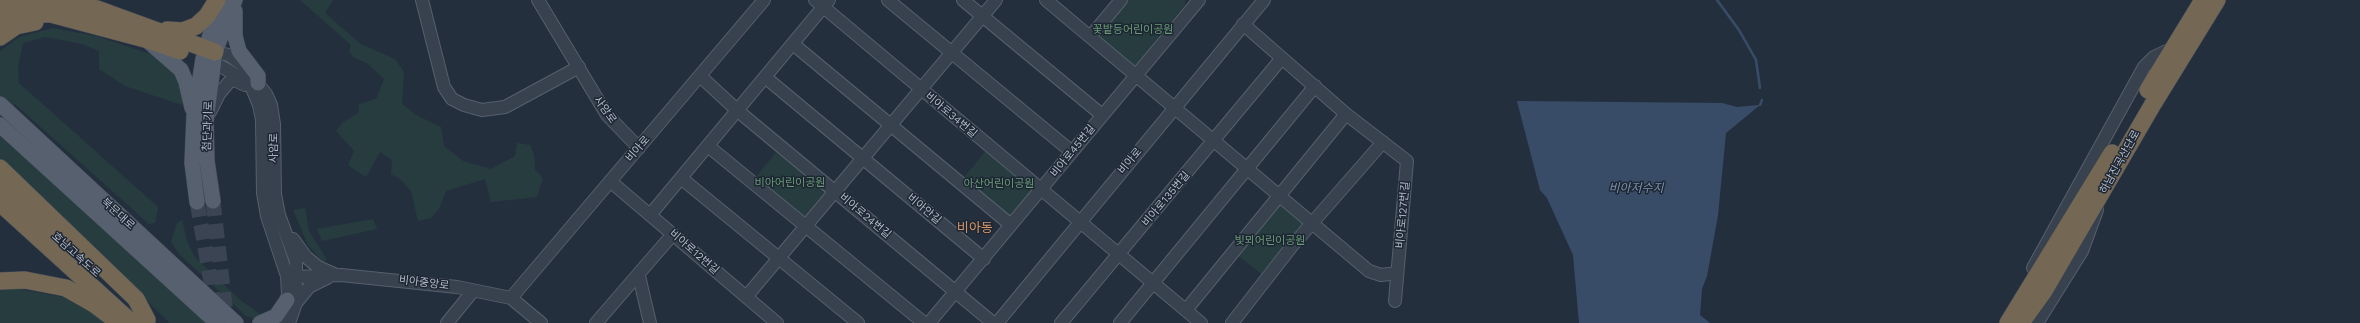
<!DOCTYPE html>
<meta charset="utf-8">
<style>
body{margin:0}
canvas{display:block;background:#242f3e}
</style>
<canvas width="2360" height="323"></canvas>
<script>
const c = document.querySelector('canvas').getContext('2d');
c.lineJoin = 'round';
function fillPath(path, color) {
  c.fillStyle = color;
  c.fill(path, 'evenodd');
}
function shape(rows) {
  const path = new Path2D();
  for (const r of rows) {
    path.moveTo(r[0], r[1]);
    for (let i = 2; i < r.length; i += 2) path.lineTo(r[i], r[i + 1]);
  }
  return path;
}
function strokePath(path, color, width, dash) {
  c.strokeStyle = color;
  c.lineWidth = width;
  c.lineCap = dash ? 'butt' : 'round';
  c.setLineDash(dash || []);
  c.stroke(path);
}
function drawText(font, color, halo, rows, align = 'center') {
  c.font = font + ' "Work Sans","Noto Sans KR",sans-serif';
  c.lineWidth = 3;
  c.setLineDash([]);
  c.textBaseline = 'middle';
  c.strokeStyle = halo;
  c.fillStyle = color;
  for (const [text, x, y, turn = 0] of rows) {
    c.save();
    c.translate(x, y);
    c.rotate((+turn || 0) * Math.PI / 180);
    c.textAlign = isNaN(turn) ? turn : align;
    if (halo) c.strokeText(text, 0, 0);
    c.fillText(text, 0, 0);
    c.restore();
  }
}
fillPath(shape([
 [300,0,333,0,325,13,361,44,395,59,404,72,402,104,418,116,441,127,444,146,463,161,491,169,515,156,517,143,530,145,534,154,535,170,543,178,537,197,491,202,485,179,446,191,439,209,431,218,418,221,411,191,400,179,391,174,392,160,380,152,366,177,348,165,354,151,336,131,342,123,358,113,359,104,376,99,384,79,368,64,353,57,349,51,351,45],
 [1127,0,1185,0,1185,4,1136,65,1131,65,1101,39,1100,33],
 [53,28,96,36,165,59,184,85,182,105,125,86,99,69,99,51,82,44,45,37,23,43,18,67,19,83,158,207,155,223,149,224,15,104,0,120,0,51,19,37],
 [0,135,206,323,170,323,0,160],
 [987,149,1033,187,1033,195,1015,216,1008,216,963,179],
 [778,150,825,189,826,194,808,216,801,216,755,178],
 [1276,205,1283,205,1303,221,1303,228,1264,276,1236,254],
 [305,208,309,231,327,260,323,263,308,245,293,210],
 [373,219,377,229,322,241,317,229],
 [182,220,187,241,194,256,240,300,260,314,260,320,246,316,179,254,171,242,177,223],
 [14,288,73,299,111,323,0,323,0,289]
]), '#263c3f');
fillPath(shape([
 [1517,101,1722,103,1737,107,1760,105,1726,133,1718,215,1707,276,1702,289,1700,315,1710,323,1579,323,1573,255,1547,198,1540,190]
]), '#394c67');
strokePath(shape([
 [1717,0,1739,30,1756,60,1760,88],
 [1760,105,1762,100]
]), '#394c67', 2.5);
strokePath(shape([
 [213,201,227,323],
 [197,202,212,288,214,310]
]), '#3a4453', 15, [15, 8]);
const minor = shape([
 [422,0,444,87,452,99,464,105,482,110,505,107,579,67],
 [538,0,607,115,639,148],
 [815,0,1201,323],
 [888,0,1072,152],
 [963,0,1102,115],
 [1046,0,1369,271,1381,275,1397,273],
 [1243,24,1346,114,1407,161,1395,301],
 [1090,37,1121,0],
 [793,44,1011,225],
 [215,52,229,55,243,65,266,94,271,105,274,124,275,194,279,215,296,261,296,303,289,323],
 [213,62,245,80,252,88,259,105,262,120,263,193,267,216,287,276,288,294,280,323],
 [700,76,738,111,993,323],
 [765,77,984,259],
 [210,112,219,94,229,82,234,80,245,85],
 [708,146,924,323],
 [681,178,858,323],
 [610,181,777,323],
 [650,215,829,0],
 [293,239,306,257,318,267,334,274],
 [2033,268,2144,67,2154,57,2171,49],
 [639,276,650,323],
 [297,277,341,275,457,287,511,298,541,323],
 [746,297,996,0],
 [511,298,764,0],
 [296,303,309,287,327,278],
 [1186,310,1346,114],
 [447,323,473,291],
 [596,323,673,234],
 [929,323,1199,0],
 [997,323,1264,0],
 [1061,323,1282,58],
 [1120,323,1315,86],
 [1232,323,1292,246,1383,142],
 [2037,323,2082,251,2097,210]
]);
const major = shape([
 [235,11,235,36,239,51,258,76,258,83],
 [149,42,181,70,186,82,192,108],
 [0,104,236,323],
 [0,125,217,323],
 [213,201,207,161,206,121,215,52,235,0],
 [197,202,192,163,194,116,203,59,220,1],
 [260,323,276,316,287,300]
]);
const highway = shape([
 [0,3,34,1,67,1,97,9,215,52],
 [0,18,26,14,51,14,145,39,180,51],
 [167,30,183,31,196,26,207,16,217,0],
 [0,37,16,26,35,22],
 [2148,90,2203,0],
 [0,168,136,299,147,320],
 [0,187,53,234],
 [0,203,132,323],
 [0,281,25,280,66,288,94,304,114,319],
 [2008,323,2112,153],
 [2021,323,2044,291,2153,104,2217,0]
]);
strokePath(minor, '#565f6c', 14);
strokePath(major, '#414a57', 16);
strokePath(highway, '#434c59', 18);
strokePath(minor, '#38414e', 12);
strokePath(major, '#56606e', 15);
strokePath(highway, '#746855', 17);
drawText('11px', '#6b9a76', '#1d2633', [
 ["꽃밭등어린이공원",1133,30],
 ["비아어린이공원",790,183],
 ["아산어린이공원",999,184],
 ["빛뫼어린이공원",1270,241]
]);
drawText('11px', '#b4bcc9', '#1d2633', [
 ["사암로",605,110,54],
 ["비아로34번길",951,115,40],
 ["첨단과기로",208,126,-88],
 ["사암로",274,148,-89],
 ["비아로",638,149,-49],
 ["비아로45번길",1073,151,-51],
 ["비아로",1130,161,-50],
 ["하남진곡산단로",2120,162,-61],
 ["비아로135번길",1166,199,-50],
 ["비아안길",924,209,40],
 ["북문대로",118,214,42],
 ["비아로127번길",1403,215,-85],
 ["비아로24번길",865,216,40],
 ["비아로12번길",694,252,41],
 ["호남고속도로",76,255,42],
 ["비아중앙로",424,283,7]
]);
drawText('italic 12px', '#7c92b1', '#1d2633', [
 ["비아저수지",1636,188]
]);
drawText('13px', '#d59563', '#1d2633', [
 ["비아동",975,228]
]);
</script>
